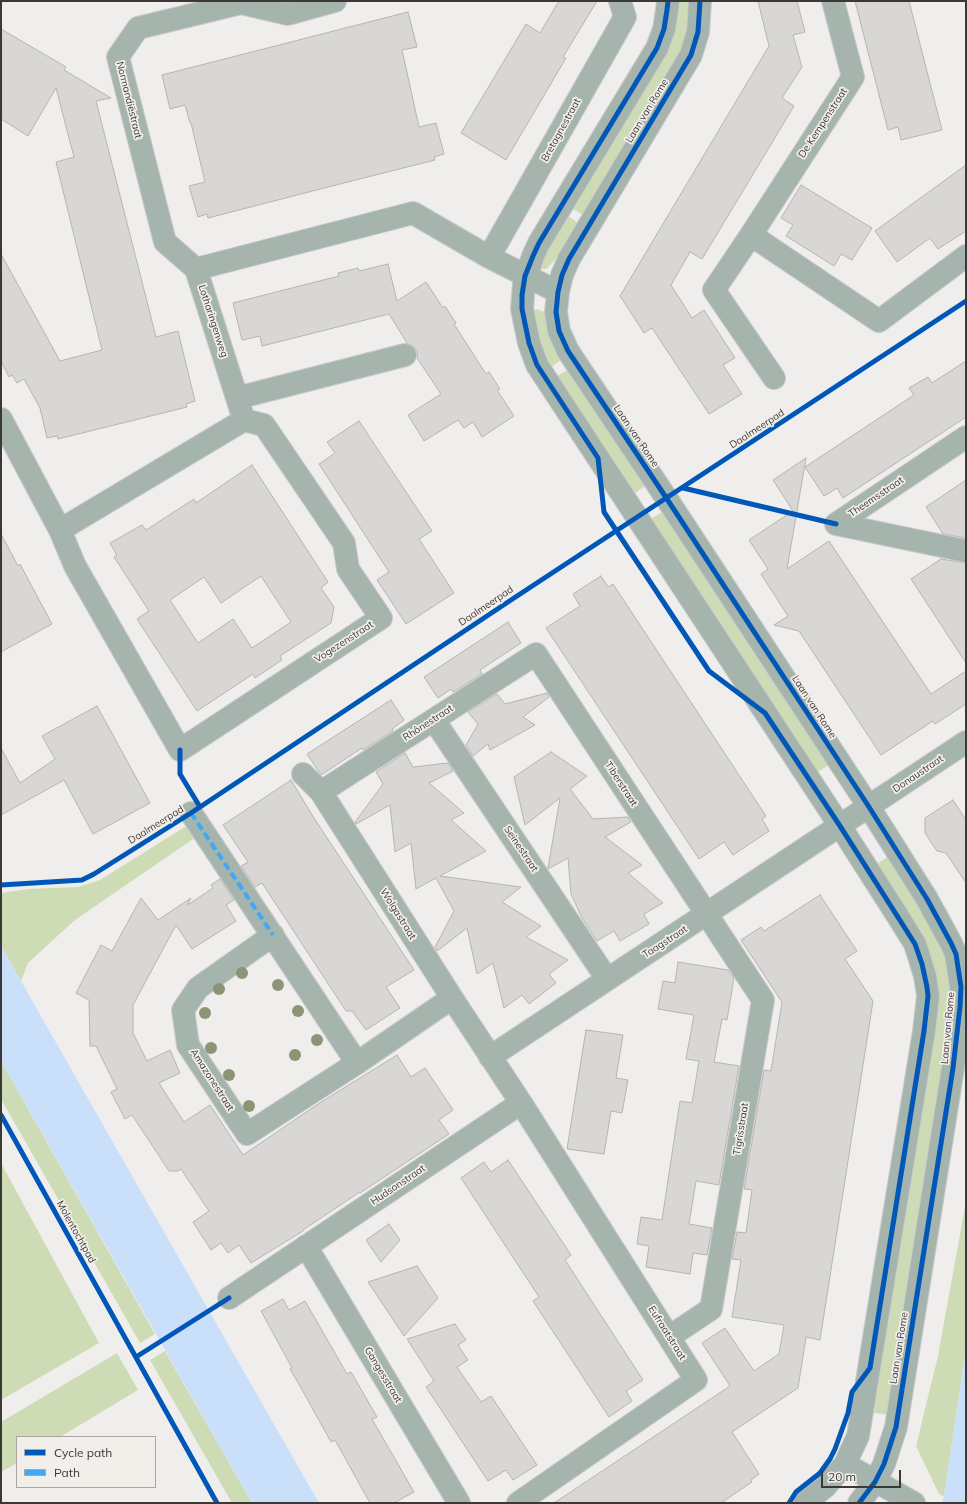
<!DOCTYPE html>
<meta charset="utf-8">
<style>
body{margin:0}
#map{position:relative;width:967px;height:1504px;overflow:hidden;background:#f0eeec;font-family:Mulish,sans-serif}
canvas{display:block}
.frame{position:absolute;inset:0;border:2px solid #3b3938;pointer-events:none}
.legend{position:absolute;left:16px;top:1436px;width:140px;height:52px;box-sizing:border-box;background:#f2eeea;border:1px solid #a9a6a3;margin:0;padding:5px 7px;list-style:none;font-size:12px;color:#3b3938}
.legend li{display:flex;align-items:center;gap:8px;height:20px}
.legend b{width:20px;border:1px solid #a9a6a3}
.scale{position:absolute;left:821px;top:1470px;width:80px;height:18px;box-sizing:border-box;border:2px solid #3b3938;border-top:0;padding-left:5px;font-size:12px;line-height:14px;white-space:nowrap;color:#3b3938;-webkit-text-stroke:3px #f2eeea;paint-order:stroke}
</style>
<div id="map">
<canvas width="967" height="1504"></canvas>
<div class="frame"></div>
<ul class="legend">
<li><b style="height:5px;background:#0057b8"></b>Cycle path</li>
<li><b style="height:5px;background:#3fa9f5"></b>Path</li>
</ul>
<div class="scale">20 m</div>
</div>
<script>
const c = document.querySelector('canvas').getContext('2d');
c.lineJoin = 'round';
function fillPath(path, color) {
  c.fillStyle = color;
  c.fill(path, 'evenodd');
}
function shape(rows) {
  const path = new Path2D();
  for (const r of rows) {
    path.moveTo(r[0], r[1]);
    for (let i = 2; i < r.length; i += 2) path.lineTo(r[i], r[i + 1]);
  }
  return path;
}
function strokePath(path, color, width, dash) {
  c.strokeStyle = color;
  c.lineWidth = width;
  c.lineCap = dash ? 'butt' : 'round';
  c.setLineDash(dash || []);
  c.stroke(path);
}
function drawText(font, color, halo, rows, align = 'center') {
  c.font = font + ' Mulish,sans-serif';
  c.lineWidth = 3.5;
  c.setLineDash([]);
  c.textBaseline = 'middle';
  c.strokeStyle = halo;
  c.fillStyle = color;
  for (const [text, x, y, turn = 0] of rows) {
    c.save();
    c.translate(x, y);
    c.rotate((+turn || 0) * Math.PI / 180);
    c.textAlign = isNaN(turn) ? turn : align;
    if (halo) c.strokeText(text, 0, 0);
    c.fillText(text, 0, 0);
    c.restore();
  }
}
fillPath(shape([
 [677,1,695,1,683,51,586,217,570,207],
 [565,214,581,225,554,261,546,269,541,269,540,265],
 [536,309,545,312,562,359,550,368,540,348,533,311],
 [568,369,645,486,634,494,556,377],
 [662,512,829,765,816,773,649,520],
 [188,825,196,837,75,920,28,963,21,981,1,946,1,893,28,889,78,887,100,880],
 [892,854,948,960,955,1001,891,1415,874,1413,932,1046,932,963,923,934,877,864],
 [1,1061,155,1334,140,1343,1,1099],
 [1,1163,99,1343,1,1400],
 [966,1201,966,1350,944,1496,939,1494,916,1446,938,1356],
 [165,1351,252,1503,232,1503,150,1360],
 [117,1353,138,1390,60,1437,17,1437,17,1463,1,1472,1,1422]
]), '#cedcb5');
fillPath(shape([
 [1,946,208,1309,319,1503,252,1503,1,1061],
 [966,1350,966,1503,942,1503,944,1496]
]), '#cadff9');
const building = shape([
 [559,1,597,1,563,57,566,58,506,160,461,133,526,24,540,33,559,1],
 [758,1,797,1,805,32,793,35,802,67,782,98,794,106,702,259,690,252,671,285,692,318,704,310,735,358,723,365,742,394,709,414,652,328,644,333,620,296,769,46,758,1],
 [855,1,909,1,942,130,901,140,898,127,888,130,855,1],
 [408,12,417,47,402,50,419,127,436,123,444,154,434,157,435,160,332,186,208,218,207,214,198,217,189,186,205,182,191,123,190,123,185,105,170,109,162,75,408,12],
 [1,29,66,67,64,70,111,98,96,101,156,337,178,331,195,401,186,404,187,407,58,439,57,436,47,438,40,408,24,379,17,383,12,375,9,377,1,361,1,254,60,361,102,350,56,162,74,157,56,88,28,136,1,119,1,29],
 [966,165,966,231,938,249,930,238,897,262,875,231,966,165],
 [801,185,872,228,852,260,841,254,834,266,786,236,793,225,781,218,801,185],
 [388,264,397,301,426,282,443,308,445,306,456,323,454,324,486,374,489,372,500,389,497,390,514,416,482,437,473,422,464,428,458,420,424,441,408,415,441,394,417,358,417,352,414,347,407,343,389,314,262,346,260,336,242,340,233,303,339,276,338,273,358,268,359,271,388,264],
 [966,361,966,417,843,498,837,488,824,496,805,467,914,395,909,388,928,377,932,383,966,361],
 [359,421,432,531,419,539,454,593,406,624,377,580,389,572,319,464,335,453,327,442,359,421],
 [806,458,787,569,829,541,931,694,966,671,966,704,935,724,933,721,881,755,799,631,774,625,788,616,761,574,768,569,749,540,793,511,773,480,806,458],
 [252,465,328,582,321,588,334,607,331,623,280,656,282,660,255,678,253,674,197,711,137,619,149,611,114,557,117,555,110,543,142,525,146,530,194,499,196,503,252,465],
 [261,576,291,622,252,648,233,619,198,643,170,600,204,577,221,603,261,576],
 [966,480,966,538,943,534,926,507,966,480],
 [1,534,18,566,20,564,52,624,1,652,1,534],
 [941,559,966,563,966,663,911,579,941,559],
 [601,576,608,587,613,584,766,816,762,819,769,831,733,855,724,842,699,859,546,628,580,606,573,594,601,576],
 [508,622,521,643,480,670,482,674,453,692,451,689,438,698,424,677,508,622],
 [547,693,549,697,523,717,535,725,490,750,488,744,473,756,466,745,478,724,468,712,497,694,505,704,547,693],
 [391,700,404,720,392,729,393,731,363,750,362,748,321,775,307,754,391,700],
 [97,706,150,803,93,834,64,780,1,815,1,748,20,783,55,759,42,736,97,706],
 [551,752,587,776,570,789,593,819,628,817,631,822,605,837,642,865,628,873,663,903,644,914,649,924,620,941,614,931,597,941,582,918,571,894,568,858,548,869,548,868,560,798,525,825,514,777,551,752],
 [405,753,413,767,448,763,453,771,429,783,464,813,451,820,486,851,440,876,521,887,502,902,541,926,526,937,568,960,549,974,556,983,529,1004,522,995,504,1008,493,963,477,974,467,928,437,951,435,947,454,911,436,878,416,889,411,843,395,852,390,805,356,824,355,822,383,784,376,772,405,753],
 [291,780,314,818,414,970,386,987,400,1008,366,1030,352,1011,346,1011,262,883,255,887,241,866,248,862,223,825,291,780],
 [953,800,966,820,966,883,946,853,937,851,925,833,925,818,953,800],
 [220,879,234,900,226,905,236,921,192,949,176,925,133,1005,133,1033,147,1061,170,1050,180,1073,159,1083,184,1122,210,1105,243,1155,318,1104,397,1055,411,1077,425,1068,453,1110,439,1120,449,1134,360,1193,360,1192,303,1230,303,1231,251,1263,239,1245,228,1253,221,1243,211,1250,193,1222,209,1211,181,1169,178,1171,169,1171,132,1115,125,1119,111,1092,117,1089,96,1046,90,1046,89,1000,76,993,101,945,112,951,141,898,158,920,191,898,187,905,192,902,213,888,211,885,220,879],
 [820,895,857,951,845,959,873,1001,820,1340,806,1337,798,1388,732,1432,759,1474,751,1480,752,1482,721,1503,554,1503,730,1386,702,1343,725,1328,754,1371,779,1354,784,1325,732,1317,741,1260,732,1259,737,1232,746,1233,752,1190,744,1189,764,1070,771,1071,782,1002,741,940,761,927,764,931,820,895],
 [678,962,728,970,734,978,727,1020,722,1019,714,1062,739,1066,719,1185,696,1181,689,1224,712,1228,707,1255,693,1253,690,1274,646,1267,649,1246,637,1244,641,1217,662,1220,680,1101,692,1103,699,1061,686,1059,694,1015,658,1009,663,981,675,983,678,962],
 [586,1030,623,1035,616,1078,628,1080,622,1113,611,1111,604,1154,567,1149,586,1030],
 [508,1160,571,1255,565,1260,643,1380,626,1391,632,1401,609,1417,533,1301,539,1297,461,1178,484,1162,491,1172,508,1160],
 [389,1224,400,1240,381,1262,366,1240,389,1224],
 [417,1266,438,1298,404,1336,368,1282,417,1266],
 [283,1299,289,1310,305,1301,347,1374,351,1372,377,1417,372,1419,414,1492,394,1503,370,1503,335,1440,331,1442,300,1386,290,1369,292,1368,261,1311,283,1299],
 [455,1324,466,1340,458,1345,468,1360,457,1367,481,1402,491,1396,537,1465,513,1480,506,1470,488,1481,426,1387,434,1381,407,1339,455,1324]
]);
fillPath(building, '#d9d7d5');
strokePath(building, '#b5b4b2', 1);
const minor = shape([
 [668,1,667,10,664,29,657,48,539,243,533,256,524,283,522,309,529,343,537,365,840,826,897,915,915,944,925,976,928,996,924,1031,858,1436,845,1464,825,1487,805,1503],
 [700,1,698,32,691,55,569,259,562,275,558,292,556,312,559,331,568,351,667,499,869,807,927,899,951,943,956,954,961,987,960,1007,953,1068,896,1427,884,1464,875,1482,859,1503],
 [751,235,879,321,966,256],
 [489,257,625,17,620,1],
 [196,269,165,242,118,57,138,28,241,3,288,14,335,1],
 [774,378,714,290,751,235,853,77,833,1],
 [237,398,405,355],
 [1,419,60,530,244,420,196,269,413,213,489,257,558,292],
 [836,524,966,437],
 [836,524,966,551],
 [60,530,75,566,180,750,381,618,348,569,344,543,264,425,244,420],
 [434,720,607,979],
 [321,792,536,654,763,1000,711,1309,669,1337],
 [191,813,357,1063],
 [273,935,198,988,183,1010,188,1045,247,1134,357,1063,452,998],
 [490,1057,966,742],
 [306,1246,459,1503],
 [229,1298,521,1103,452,998,321,792,303,774],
 [845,1464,914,1503],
 [518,1503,696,1380,521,1103]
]);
strokePath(minor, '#cbcac9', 24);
strokePath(minor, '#a5b5ae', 22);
strokePath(shape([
 [191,813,273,935]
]), '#3fa9f5', 4, [8, 4]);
strokePath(shape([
 [668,1,667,10,664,29,657,48,539,243,533,256,525,276,522,295,522,309,529,343,537,365,598,458,604,512,709,671,765,713,840,826,915,944,922,964,927,987,928,996,924,1031,870,1368,852,1392,848,1413,835,1449,830,1459,820,1473,796,1492,789,1503],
 [700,1,698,32,691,55,569,259,562,275,558,292,556,312,559,331,568,351,667,499,869,807,927,899,951,943,956,954,961,987,960,1007,953,1068,896,1427,884,1464,875,1482,859,1503],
 [683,488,836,524],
 [180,750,180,774,200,807],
 [1,885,82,880,94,874,191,813,514,598,966,301],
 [1,1115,217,1503],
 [136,1357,229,1298]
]), '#0057b8', 5);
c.fillStyle = '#8b9475';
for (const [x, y] of [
 [242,973],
 [278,985],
 [219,989],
 [298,1011],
 [205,1013],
 [317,1040],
 [211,1048],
 [295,1055],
 [229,1075],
 [249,1106]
]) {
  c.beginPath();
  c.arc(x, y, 6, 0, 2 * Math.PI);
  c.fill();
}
drawText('10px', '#3b3938', '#f2eeea', [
 ["Normandiëstraat",129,100,76],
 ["Laan van Rome",647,111,-59],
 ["De Kempenstraat",823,123,-57],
 ["Bretagnestraat",561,130,-61],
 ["Lotharingenweg",213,321,72],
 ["Daalmeerpad",757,429,-33],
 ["Laan van Rome",636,436,56],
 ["Theemsstraat",876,497,-34],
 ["Daalmeerpad",486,606,-34],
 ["Vogezenstraat",344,642,-33],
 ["Laan van Rome",814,707,57],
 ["Rhônestraat",428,723,-33],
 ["Donaustraat",918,774,-34],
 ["Tiberstraat",621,784,57],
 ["Daalmeerpad",156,825,-32],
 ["Seinestraat",521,849,56],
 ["Wolgastraat",398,914,58],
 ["Taagstraat",665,942,-33],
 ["Laan van Rome",948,1028,-85],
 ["Amazonestraat",212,1080,57],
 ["Tigrisstraat",741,1129,-81],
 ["Hudsonstraat",398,1185,-34],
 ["Molentochtpad",76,1232,61],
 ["Eufraatstraat",667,1333,58],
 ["Laan van Rome",899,1348,-81],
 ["Gangesstraat",383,1375,59]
]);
</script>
